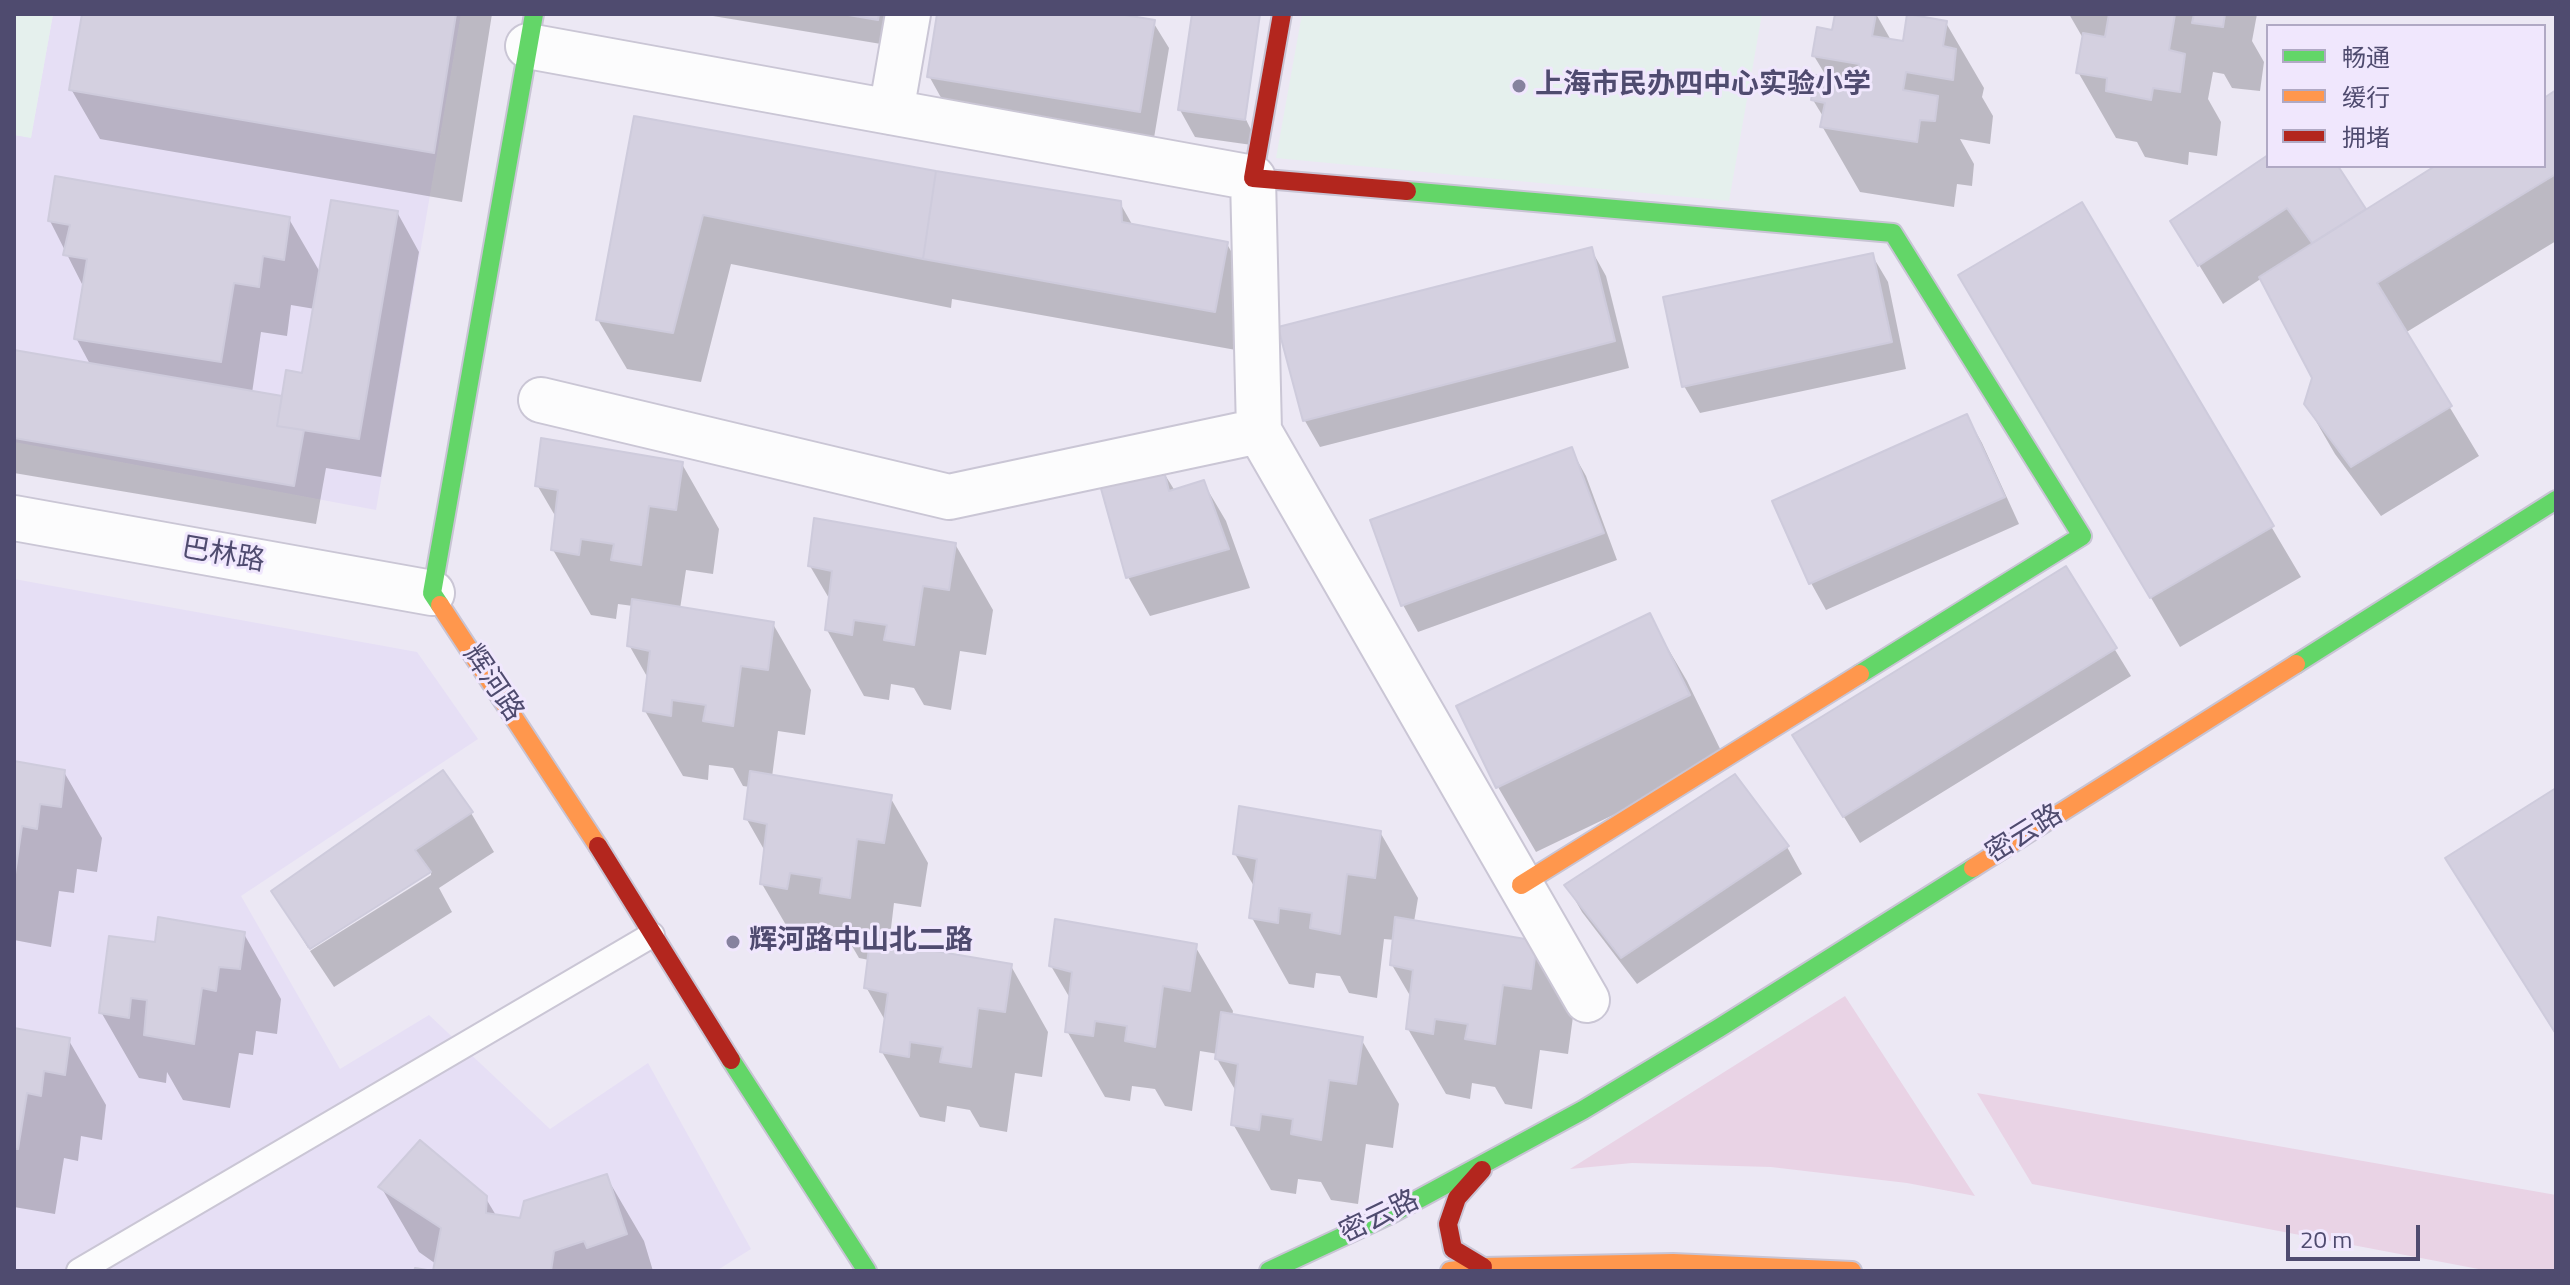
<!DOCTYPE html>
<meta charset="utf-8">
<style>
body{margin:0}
#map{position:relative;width:2570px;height:1285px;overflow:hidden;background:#ece8f4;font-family:"Titillium Web","Noto Sans SC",sans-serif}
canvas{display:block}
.frame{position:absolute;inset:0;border:16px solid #4f4b6f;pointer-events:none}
.legend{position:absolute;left:2266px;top:24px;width:280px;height:144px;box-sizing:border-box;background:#f0e7fd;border:2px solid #b0a9c4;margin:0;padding:10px 14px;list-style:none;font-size:24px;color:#4f4b6f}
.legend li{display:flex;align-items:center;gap:16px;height:40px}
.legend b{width:40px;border:2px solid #b0a9c4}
.scale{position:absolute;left:2286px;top:1225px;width:134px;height:36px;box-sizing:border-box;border:4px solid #4f4b6f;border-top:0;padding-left:10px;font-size:24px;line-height:28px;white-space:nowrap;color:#4f4b6f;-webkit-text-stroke:6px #f0e7fd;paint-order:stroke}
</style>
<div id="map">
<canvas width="2570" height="1285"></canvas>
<div class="frame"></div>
<ul class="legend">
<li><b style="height:10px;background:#63d668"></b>畅通</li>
<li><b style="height:10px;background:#ff974d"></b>缓行</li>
<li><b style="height:10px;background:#b3261e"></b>拥堵</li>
</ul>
<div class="scale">20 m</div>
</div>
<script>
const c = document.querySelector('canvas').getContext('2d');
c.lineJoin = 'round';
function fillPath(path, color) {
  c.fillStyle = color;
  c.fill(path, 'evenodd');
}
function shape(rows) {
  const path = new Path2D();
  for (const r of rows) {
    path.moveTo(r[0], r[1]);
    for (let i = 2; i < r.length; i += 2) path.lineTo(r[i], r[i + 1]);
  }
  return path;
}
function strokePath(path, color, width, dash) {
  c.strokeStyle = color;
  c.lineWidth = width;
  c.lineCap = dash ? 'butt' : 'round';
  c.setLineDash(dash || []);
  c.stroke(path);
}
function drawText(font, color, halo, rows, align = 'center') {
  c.font = font + ' "Titillium Web","Noto Sans SC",sans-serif';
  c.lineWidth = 6;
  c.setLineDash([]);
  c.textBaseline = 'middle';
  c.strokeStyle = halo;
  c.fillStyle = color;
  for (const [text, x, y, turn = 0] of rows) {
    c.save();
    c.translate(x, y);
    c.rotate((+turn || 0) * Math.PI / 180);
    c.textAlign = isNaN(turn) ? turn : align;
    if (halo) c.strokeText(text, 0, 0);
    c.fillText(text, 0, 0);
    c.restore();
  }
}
fillPath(shape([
 [53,14,461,14,376,510,14,442,14,135,31,137],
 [14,579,417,652,478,739,241,896,340,1069,429,1015,550,1129,648,1063,751,1249,716,1271,14,1271]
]), '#e6dff5');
fillPath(shape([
 [14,14,53,14,31,138,14,135],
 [1302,14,1762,14,1729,201,1276,158]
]), '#e5f0ed');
fillPath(shape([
 [1845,996,1975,1196,1907,1183,1771,1167,1632,1163,1570,1169],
 [1977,1093,2556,1195,2556,1271,2489,1271,2032,1184]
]), '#e9d3e5');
fillPath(shape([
 [84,14,492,14,462,202,100,139,71,89],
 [701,14,898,14,893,46],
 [939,14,1107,14,1153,22,1169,48,1154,138,944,103,929,76],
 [1194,14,1259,146,1195,137,1180,110],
 [1837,14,1876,14,1892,42,1905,44,1946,23,1984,88,1982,97,1993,116,1990,144,1960,139,1974,164,1972,186,1957,184,1954,207,1860,192,1822,126,1824,118,1813,100,1828,79,1814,56,1834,32],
 [2069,14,2257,14,2252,41,2264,62,2260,91,2232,88,2224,74,2213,72,2208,99,2221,122,2217,156,2189,152,2188,165,2145,157,2137,142,2116,138,2078,72,2084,40],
 [2556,92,2556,241,2405,333,2479,456,2381,516,2335,454,2306,404,2314,378,2262,278,2223,304,2196,260,2268,157,2268,166,2336,166,2365,212,2439,166,2544,166,2544,100],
 [635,119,934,173,1120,203,1133,226,1227,244,1249,283,1236,350,952,299,951,308,731,264,701,382,627,369,598,320],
 [2081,205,2301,577,2180,647,1990,325],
 [397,212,419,252,381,477,326,468,316,524,14,473,14,352,91,366,76,338,84,288,50,221,289,219,321,274],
 [291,305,315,309,304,375,284,398,252,393,261,332,287,336],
 [1591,249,1606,276,1629,368,1320,447,1305,421],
 [1872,255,1888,282,1906,369,1700,413,1684,386],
 [1967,416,1982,443,2019,524,1826,610,1811,583,1774,502],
 [1571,449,1586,476,1617,560,1418,632,1403,605],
 [682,464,719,529,713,574,686,570,680,609,773,624,811,690,805,735,778,731,772,777,890,797,928,863,921,907,894,903,889,945,1011,966,1048,1032,1042,1077,1015,1073,1007,1132,980,1127,970,1110,947,1106,945,1122,920,1117,882,1052,886,1022,866,987,869,960,859,958,849,941,827,937,824,953,800,949,762,884,766,853,746,818,750,787,743,786,733,768,709,765,708,780,683,776,645,711,649,680,629,645,633,606,618,604,616,619,591,615,553,550,557,519,537,485],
 [1162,470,1175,491,1203,482,1226,521,1250,588,1150,616,1128,577],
 [955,544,993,610,986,655,960,651,951,710,924,705,914,688,891,684,889,700,864,696,827,630,830,600,810,566],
 [2065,568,2131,676,1860,843,1810,762],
 [1649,616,1687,681,1726,761,1536,852,1498,787],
 [14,763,64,772,102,838,97,872,77,869,74,893,59,891,51,947,14,940],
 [1735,776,1787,847,1802,874,1637,984,1582,912,1567,886],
 [2556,791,2556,1035,2447,859],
 [471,813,494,852,439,888,452,912,334,987,310,951,431,875,431,870,308,948,273,891],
 [1380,832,1418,898,1414,922,1536,943,1574,1009,1568,1054,1540,1050,1532,1109,1505,1104,1495,1087,1472,1083,1470,1099,1446,1094,1408,1029,1412,999,1392,965,1395,940,1384,939,1377,998,1349,993,1340,976,1316,973,1314,988,1289,984,1252,918,1255,888,1235,854],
 [244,934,281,999,277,1034,256,1031,253,1055,239,1053,230,1108,183,1100,167,1072,166,1083,139,1078,101,1012,156,945],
 [1195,946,1233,1011,1232,1017,1361,1039,1399,1104,1393,1148,1366,1144,1358,1204,1331,1200,1321,1182,1298,1179,1296,1194,1271,1190,1233,1124,1237,1093,1217,1059,1218,1054,1200,1051,1192,1111,1165,1106,1155,1089,1132,1086,1130,1101,1105,1097,1067,1031,1071,1000,1051,966],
 [14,1030,68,1039,106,1105,102,1140,81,1136,78,1161,64,1158,55,1214,14,1207],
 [606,1176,644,1241,653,1271,435,1271,436,1264,419,1252,381,1187,485,1197,497,1217,521,1221]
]), '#0003');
const building = shape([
 [82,14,456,14,434,153,69,90,82,14],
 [843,14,879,14,878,20,843,14],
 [937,14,1119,14,1155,20,1140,112,927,77,937,14],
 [1192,14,1260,14,1245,120,1178,110,1192,14],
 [1835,14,1876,14,1872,36,1903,41,1907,14,1947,21,1943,46,1956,49,1953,80,1906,72,1903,90,1938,96,1935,121,1920,120,1917,142,1820,127,1825,103,1811,100,1815,75,1856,82,1859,64,1812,56,1817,27,1832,30,1835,14],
 [2109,14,2175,14,2169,50,2185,54,2180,92,2153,88,2151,100,2106,91,2107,78,2076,73,2083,33,2105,37,2109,14],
 [2194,14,2225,14,2223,27,2192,23,2194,14],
 [2556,90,2556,174,2377,283,2452,406,2351,467,2304,404,2312,378,2259,277,2435,166,2544,166,2544,98,2556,90],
 [634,116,936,171,923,259,703,215,673,333,596,320,634,116],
 [2268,155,2268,166,2338,166,2366,209,2312,243,2287,208,2198,266,2170,221,2268,155],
 [936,171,1121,201,1122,222,1228,242,1215,312,923,259,936,171],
 [55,176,290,217,284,260,263,256,259,287,234,283,221,362,74,339,87,259,63,255,70,225,48,221,55,176],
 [331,200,398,211,359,439,277,426,286,370,302,373,331,200],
 [2082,202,2274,526,2150,598,1958,275,2082,202],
 [1592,247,1615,341,1303,421,1278,327,1592,247],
 [1873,253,1892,342,1682,387,1663,297,1873,253],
 [14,350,282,396,277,426,304,430,294,486,14,438,14,350],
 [1967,414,2005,497,1809,584,1772,501,1967,414],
 [541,438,683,462,676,510,649,506,641,565,611,560,614,544,581,539,579,555,551,550,558,490,535,486,541,438],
 [1572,447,1604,533,1401,606,1370,520,1572,447],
 [1163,467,1169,491,1204,480,1229,549,1126,578,1100,485,1163,467],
 [814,518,956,543,949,590,923,586,914,645,884,640,887,625,854,620,852,635,825,630,832,571,808,566,814,518],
 [2066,566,2117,648,1843,817,1792,735,2066,566],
 [632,599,774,622,768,670,741,666,733,726,703,721,706,705,672,700,671,716,643,711,650,651,627,646,632,599],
 [1650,613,1690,695,1496,788,1456,706,1650,613],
 [14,761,65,770,61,807,40,804,37,829,22,826,14,881,14,761],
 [443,770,473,812,415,850,431,872,310,949,271,891,443,770],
 [750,771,892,795,884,843,857,839,850,898,820,893,822,878,790,873,787,889,760,884,767,824,744,819,750,771],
 [1735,774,1789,846,1621,958,1564,885,1735,774],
 [2556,788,2556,1034,2445,858,2556,788],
 [1239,806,1381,831,1375,878,1347,874,1340,934,1310,928,1312,913,1279,908,1278,923,1249,918,1257,859,1233,854,1239,806],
 [158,917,245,932,240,969,219,967,216,991,202,988,194,1044,144,1035,147,1000,131,998,129,1018,99,1013,109,936,155,942,158,917],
 [1395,917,1537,941,1531,989,1503,985,1495,1044,1465,1039,1468,1024,1435,1019,1433,1034,1406,1029,1413,970,1390,965,1395,917],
 [1055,919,1197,944,1190,991,1163,986,1155,1047,1125,1041,1127,1026,1095,1021,1093,1036,1065,1032,1072,972,1049,966,1055,919],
 [870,940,1012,964,1005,1012,978,1008,971,1067,940,1062,943,1047,910,1042,909,1057,880,1052,888,993,864,988,870,940],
 [1221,1012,1363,1037,1356,1084,1329,1080,1321,1140,1291,1134,1293,1119,1261,1114,1259,1130,1231,1125,1238,1064,1215,1059,1221,1012],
 [14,1028,70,1038,65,1075,44,1071,41,1096,27,1093,18,1149,14,1149,14,1028],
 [420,1140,487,1196,486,1213,520,1218,524,1201,607,1174,627,1234,587,1248,584,1241,554,1251,551,1271,414,1271,415,1268,433,1271,441,1228,378,1187,420,1140]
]);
fillPath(building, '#d4d0e0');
strokePath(building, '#cecbdc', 2);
const lane = shape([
 [79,1271,652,935]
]);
const street = shape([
 [528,46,1253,178,1259,431,1587,1000],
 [891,112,908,14],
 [541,400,949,497,1259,431],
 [14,518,432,593]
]);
const fast = shape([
 [1407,191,1893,233,2082,536,1860,674],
 [440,605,432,593,534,14],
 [2296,664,2556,500],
 [731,1060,867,1271],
 [1269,1271,1391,1214,1583,1110,1719,1028,1973,868]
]);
const slow = shape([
 [440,605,598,846],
 [1973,868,2296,664],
 [1521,885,1860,674],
 [1450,1271,1483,1267,1673,1263,1852,1271]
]);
const jam = shape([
 [1282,14,1253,178,1407,191],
 [598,846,731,1060],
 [1482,1170,1457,1198,1448,1224,1453,1249,1483,1267]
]);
strokePath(lane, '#cac6d5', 28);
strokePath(street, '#cac6d5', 48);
strokePath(fast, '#c8c4d4', 22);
strokePath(slow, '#c8c4d4', 22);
strokePath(jam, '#c8c4d4', 22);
strokePath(lane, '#fcfcfd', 24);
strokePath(street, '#fcfcfd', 44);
strokePath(fast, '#63d668', 18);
strokePath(slow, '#ff974d', 18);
strokePath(jam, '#b3261e', 18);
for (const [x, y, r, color] of [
 [1519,86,8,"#86829e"],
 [733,942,8,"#86829e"]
]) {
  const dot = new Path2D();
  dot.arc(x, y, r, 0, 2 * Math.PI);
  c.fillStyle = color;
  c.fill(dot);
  strokePath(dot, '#f0e7fd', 3);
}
drawText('bold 28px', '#4f4b6f', '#f0e7fd', [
 ["上海市民办四中心实验小学",1535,86],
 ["辉河路中山北二路",749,942]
], 'left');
drawText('28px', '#4f4b6f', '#f0e7fd', [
 ["巴林路",223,556,10],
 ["辉河路",492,684,56],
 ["密云路",2025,835,-32],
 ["密云路",1380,1218,-26]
]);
</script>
